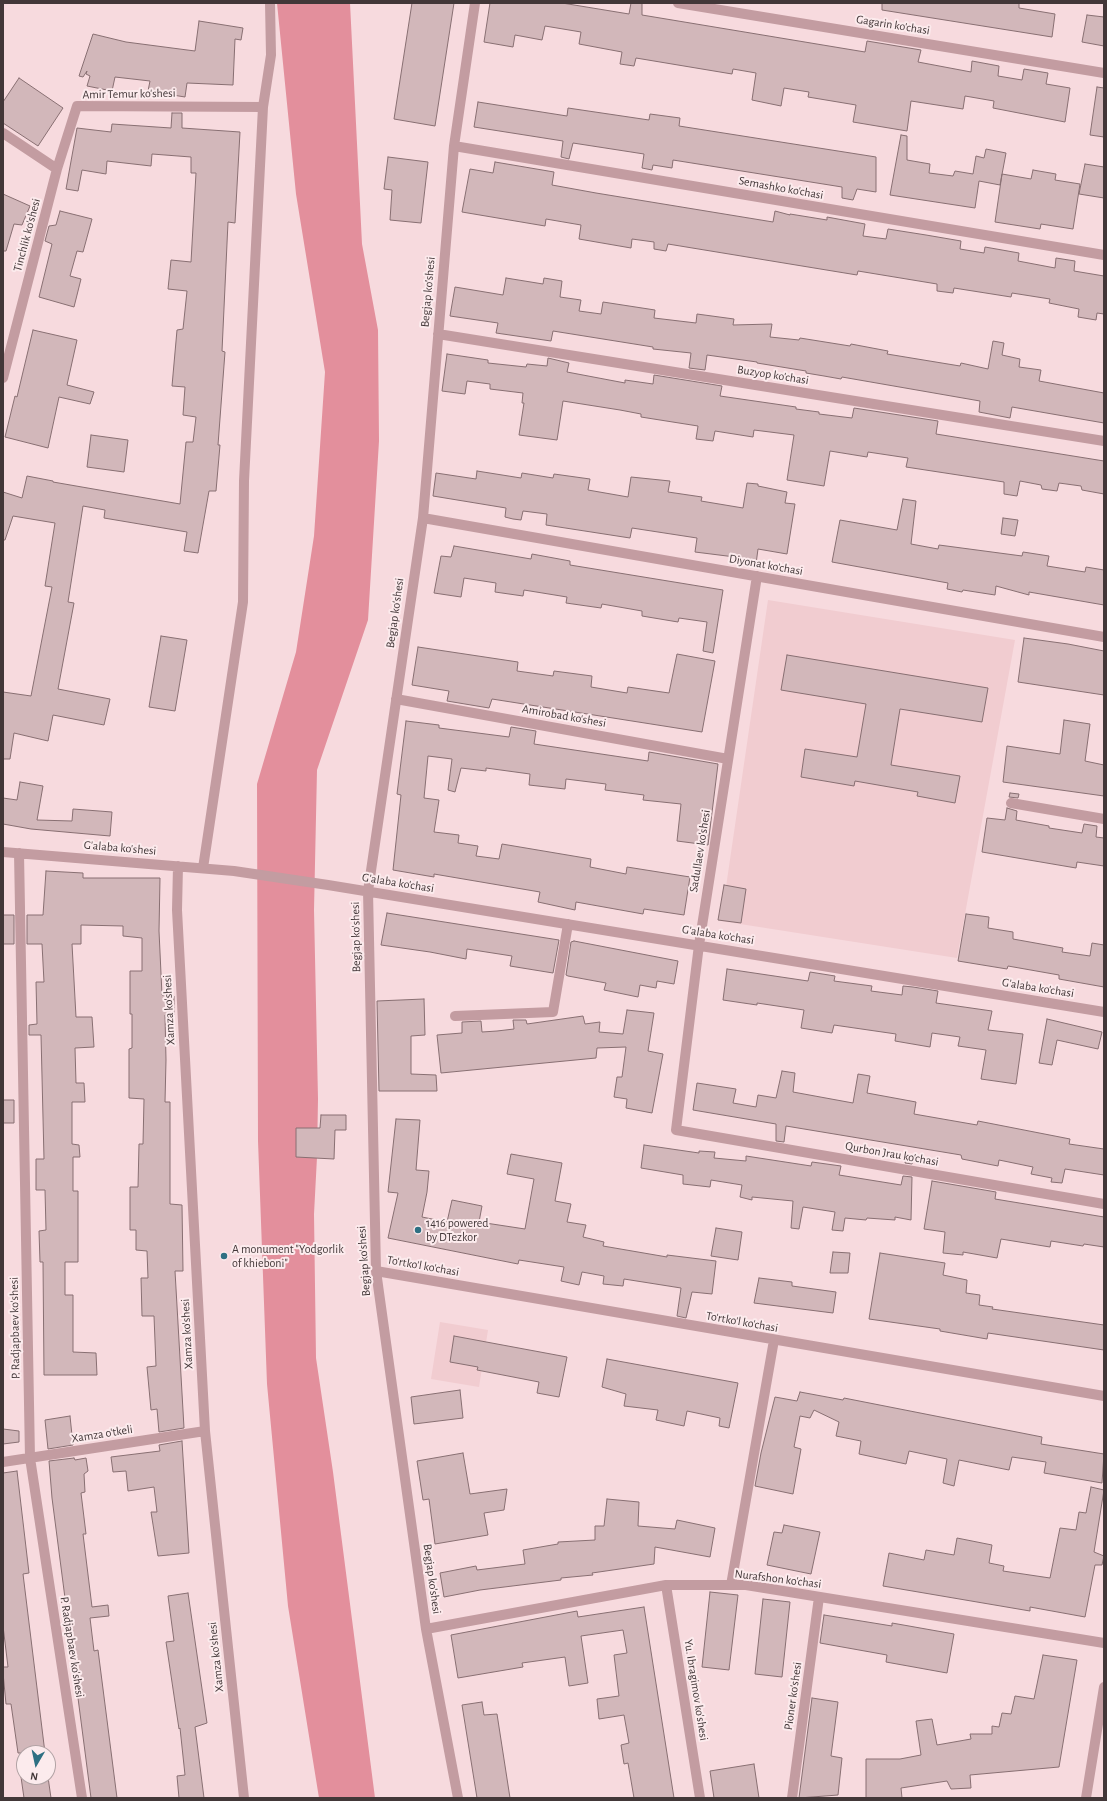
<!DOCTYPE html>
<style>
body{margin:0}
#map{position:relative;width:1107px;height:1801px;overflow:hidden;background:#f7dade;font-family:"Alegreya Sans",sans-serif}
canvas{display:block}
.frame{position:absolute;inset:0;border:4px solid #423738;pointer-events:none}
.north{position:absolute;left:16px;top:1745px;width:40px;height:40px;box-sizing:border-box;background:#fcebed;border:1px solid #b2a3a5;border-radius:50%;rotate:189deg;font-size:11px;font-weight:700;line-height:16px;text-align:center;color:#423738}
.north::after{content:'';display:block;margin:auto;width:14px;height:18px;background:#2e7083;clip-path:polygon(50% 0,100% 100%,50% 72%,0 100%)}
</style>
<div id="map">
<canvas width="1107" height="1801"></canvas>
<div class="frame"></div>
<div class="north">N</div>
</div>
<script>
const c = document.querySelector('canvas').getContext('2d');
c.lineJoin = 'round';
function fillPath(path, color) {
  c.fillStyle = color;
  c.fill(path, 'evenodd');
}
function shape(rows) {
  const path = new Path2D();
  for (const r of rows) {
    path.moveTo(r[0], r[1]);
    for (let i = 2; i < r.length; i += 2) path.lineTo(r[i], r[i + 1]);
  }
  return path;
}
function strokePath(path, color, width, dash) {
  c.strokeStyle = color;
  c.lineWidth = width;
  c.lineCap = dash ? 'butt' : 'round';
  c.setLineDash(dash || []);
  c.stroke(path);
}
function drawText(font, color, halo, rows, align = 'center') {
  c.font = font + ' "Alegreya Sans",sans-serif';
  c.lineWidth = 4;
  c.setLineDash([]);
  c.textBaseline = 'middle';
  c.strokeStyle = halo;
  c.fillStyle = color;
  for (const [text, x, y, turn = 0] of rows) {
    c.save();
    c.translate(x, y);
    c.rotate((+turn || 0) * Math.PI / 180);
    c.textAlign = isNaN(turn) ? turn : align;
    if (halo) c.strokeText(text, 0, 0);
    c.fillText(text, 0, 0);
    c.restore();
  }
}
fillPath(shape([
 [768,600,1015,640,957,958,721,921],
 [440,1322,488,1330,479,1387,431,1379]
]), '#f1ccd0');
fillPath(shape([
 [277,3,350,3,362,244,378,330,379,441,368,620,317,770,314,910,318,1099,317,1157,314,1214,316,1358,333,1472,375,1798,319,1798,288,1606,267,1384,258,1141,257,784,296,652,314,536,325,372,296,194]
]), '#e38f9c');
const building = shape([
 [412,3,454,3,435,126,394,119,412,3],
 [490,3,562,3,629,14,631,3,642,3,642,15,865,52,867,41,921,50,918,62,971,72,972,61,999,66,998,76,1022,80,1024,69,1048,73,1046,84,1070,88,1065,122,993,108,994,101,965,96,963,109,911,101,907,131,853,122,856,105,808,97,809,92,784,88,781,106,752,100,756,73,733,69,732,74,636,58,634,66,620,64,622,52,579,44,581,32,545,26,542,40,515,35,513,47,484,42,490,3],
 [882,3,1019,3,1019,8,1055,14,1052,37,882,10,882,3],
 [1087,15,1104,17,1104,46,1082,42,1087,15],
 [199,21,243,28,241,40,235,39,233,85,187,83,185,97,148,91,150,81,115,77,112,91,87,86,90,76,86,74,87,71,83,77,79,76,93,34,126,42,195,51,199,21],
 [19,78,63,108,38,146,3,123,3,102,19,78],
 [1097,87,1104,88,1104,137,1090,135,1097,87],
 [478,102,567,116,568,108,649,120,650,114,680,118,679,126,876,157,876,192,857,189,853,200,842,198,842,187,673,160,672,168,653,165,652,170,642,168,644,154,573,143,569,159,561,157,563,141,474,127,478,102],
 [172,113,182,113,182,128,240,132,235,223,228,222,222,351,225,352,218,445,220,445,216,491,209,491,198,553,184,551,187,532,104,518,105,510,83,506,68,602,74,603,58,689,110,699,104,725,53,715,48,741,14,733,10,759,3,759,3,692,31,696,52,587,45,586,55,523,13,516,5,540,3,540,3,492,22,498,27,476,53,481,53,482,180,504,186,442,193,442,196,417,183,415,185,387,172,386,177,330,183,329,187,291,168,289,171,260,191,262,196,173,191,173,191,157,152,154,151,166,107,161,106,174,82,170,78,191,66,189,77,128,111,132,112,124,171,128,172,113],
 [901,135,907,136,907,160,930,164,929,173,953,176,955,171,973,174,976,156,984,158,986,149,1006,153,1000,185,979,181,975,208,890,195,901,135],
 [388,157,428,162,421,223,390,220,392,190,384,189,388,157],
 [495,162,554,172,552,185,596,193,773,222,775,211,790,215,790,214,827,220,827,217,865,224,863,236,886,239,888,229,926,235,961,241,960,249,984,253,985,247,1019,253,1018,261,1055,268,1056,258,1075,261,1074,271,1104,276,1104,314,1097,313,1096,320,1078,317,1079,309,1049,303,1050,299,1012,293,1011,297,954,288,953,293,937,291,937,284,858,271,857,275,668,244,666,251,654,249,654,242,632,239,631,248,579,239,581,225,546,219,545,226,462,212,470,169,493,173,495,162],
 [1085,164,1104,167,1104,198,1079,194,1085,164],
 [1033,170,1056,174,1055,180,1080,184,1073,229,1041,224,1040,229,995,222,1002,174,1031,179,1033,170],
 [3,194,30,206,22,225,14,224,6,251,3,251,3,194],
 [60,211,92,219,83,252,77,251,70,276,81,279,74,307,39,297,52,244,45,241,49,226,56,225,60,211],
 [506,278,543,284,544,278,562,281,560,297,581,300,579,311,601,314,603,302,655,310,654,318,696,323,697,314,734,319,733,325,772,324,770,337,799,340,800,338,850,346,851,344,888,351,887,354,960,366,961,363,988,369,993,341,1004,343,1002,355,1020,359,1019,367,1041,370,1039,381,1104,393,1104,423,1012,407,1010,418,979,412,980,401,842,377,841,379,824,376,806,373,806,371,757,363,757,362,707,355,705,370,689,368,691,353,653,349,653,347,553,331,551,341,496,333,498,323,450,316,455,287,503,295,506,278],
 [33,330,77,340,67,385,94,392,90,404,59,397,48,448,5,437,15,396,17,397,33,330],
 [447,354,488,360,488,363,526,367,527,364,547,366,548,358,569,363,567,372,625,383,625,380,653,384,654,375,722,386,720,396,796,407,796,409,819,412,819,414,852,418,854,408,938,421,936,434,1104,461,1104,494,1082,490,1081,486,1059,483,1057,491,1042,489,1041,485,1020,481,1017,496,1004,494,1004,482,906,467,908,458,868,452,867,457,830,451,824,486,787,480,794,435,754,430,753,437,715,431,713,441,696,439,698,426,641,417,641,414,620,410,563,401,557,440,519,435,524,403,522,403,523,393,490,389,490,384,467,381,465,394,442,391,447,354],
 [91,435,128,440,124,472,87,467,91,435],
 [477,471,521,478,522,473,553,478,554,474,590,479,588,490,628,497,631,477,670,481,668,492,702,497,701,501,743,508,747,483,758,484,758,486,787,492,785,503,795,504,787,554,758,549,756,564,735,557,695,552,697,538,632,528,630,538,546,525,547,514,523,511,521,520,513,519,505,517,506,508,433,496,436,473,476,479,477,471],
 [903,499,916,501,911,544,938,549,939,545,1022,556,1023,552,1049,556,1047,566,1085,572,1086,567,1104,570,1104,605,1029,592,1029,595,996,586,995,595,963,590,962,592,947,589,948,583,832,562,840,520,897,530,903,499],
 [1003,518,1018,520,1015,536,1001,534,1003,518],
 [454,546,531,559,532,554,570,561,570,565,723,590,713,653,703,651,707,622,679,618,678,622,642,616,642,611,602,604,601,608,566,603,567,597,524,590,523,596,495,592,496,583,464,578,461,597,434,593,441,556,451,557,454,546],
 [161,636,187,640,175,711,149,707,161,636],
 [1024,638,1068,644,1104,651,1104,695,1018,682,1024,638],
 [418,647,518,662,517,671,553,676,554,671,592,676,591,687,627,693,628,687,669,693,677,654,715,661,702,732,492,699,489,708,447,701,449,691,412,685,418,647],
 [787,655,988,688,982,722,900,709,891,765,960,776,955,803,917,796,918,792,855,781,854,786,801,777,805,749,857,757,866,704,781,690,787,655],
 [1064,720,1090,724,1085,761,1104,765,1104,796,1003,782,1007,746,1060,754,1064,720],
 [406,721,439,725,439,728,509,737,511,727,536,731,534,744,648,761,649,752,718,764,708,845,677,841,681,804,643,800,644,795,605,790,606,784,566,779,565,789,529,785,530,774,486,768,486,771,461,768,455,792,448,790,452,759,428,756,424,798,439,800,434,832,459,835,458,843,478,846,476,856,499,859,502,844,591,859,590,867,626,874,627,867,690,877,684,915,644,909,643,914,576,902,575,910,538,902,540,892,434,874,434,877,393,870,401,795,397,794,406,721],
 [20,782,43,786,37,820,72,821,73,809,112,812,110,836,31,829,3,824,3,798,17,800,20,782],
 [1010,793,1019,794,1018,798,1009,797,1010,793],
 [1007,808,1017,811,1016,820,1049,826,1049,828,1082,833,1084,824,1097,826,1096,837,1104,838,1104,866,1077,862,1076,868,982,852,987,818,1005,820,1007,808],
 [46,871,83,873,83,878,160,878,159,931,162,995,174,996,174,1015,165,1015,166,1060,165,1102,170,1102,170,1204,182,1205,183,1271,175,1271,184,1428,159,1432,157,1409,151,1410,147,1367,156,1366,154,1316,142,1316,141,1278,148,1278,147,1251,136,1250,136,1230,130,1230,130,1187,138,1187,139,1144,143,1144,144,1099,129,1098,129,1049,132,1048,132,1014,130,1014,130,971,142,971,142,938,123,936,123,926,81,925,81,944,72,944,76,1017,92,1017,94,1047,75,1048,76,1083,84,1083,85,1102,72,1102,72,1144,79,1145,80,1157,73,1157,73,1191,78,1191,78,1262,65,1262,65,1295,73,1295,73,1352,96,1353,97,1375,44,1375,43,1262,40,1262,39,1231,46,1230,45,1190,36,1190,36,1159,44,1159,41,1035,29,1035,29,1025,37,1024,36,982,44,982,42,944,27,944,27,915,43,915,46,871],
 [724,885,746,889,741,923,718,920,724,885],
 [387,913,559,940,553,973,510,966,512,956,467,949,466,959,430,952,381,945,387,913],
 [966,914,989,917,988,928,1013,932,1013,939,1063,948,1062,952,1090,956,1092,943,1104,945,1104,987,1059,979,1059,975,1008,966,1007,969,958,961,966,914],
 [3,915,14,915,14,944,3,944,3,915],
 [574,941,678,961,674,984,657,981,656,988,640,985,638,997,604,990,606,983,568,976,566,975,571,942,574,941],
 [727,969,808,981,810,972,835,976,834,981,872,986,871,991,902,995,903,986,913,987,938,991,936,1003,992,1011,988,1030,1023,1034,1016,1084,981,1079,986,1050,958,1046,960,1037,932,1033,930,1047,895,1041,896,1034,834,1025,832,1033,801,1028,804,1010,757,1003,757,1005,723,1000,727,969],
 [424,999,425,1035,411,1036,411,1074,436,1075,437,1091,379,1091,377,1001,424,999],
 [627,1010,654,1013,648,1051,663,1054,652,1113,626,1108,627,1099,614,1097,617,1077,622,1077,626,1047,597,1048,596,1058,441,1073,437,1035,462,1033,462,1022,481,1021,482,1032,497,1031,514,1029,513,1020,526,1020,527,1024,583,1016,585,1024,600,1022,599,1032,623,1034,627,1010],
 [1047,1019,1102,1032,1098,1049,1057,1040,1052,1065,1039,1063,1047,1019],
 [782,1071,795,1073,793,1092,853,1103,858,1074,870,1076,867,1093,916,1102,914,1114,977,1125,978,1121,1070,1139,1069,1144,1104,1149,1104,1175,1065,1169,1062,1183,1051,1182,1052,1178,1031,1174,1033,1167,999,1160,998,1166,962,1159,961,1155,786,1126,784,1142,776,1141,776,1124,693,1110,697,1083,736,1089,733,1103,756,1107,758,1095,776,1098,782,1071],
 [3,1100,14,1100,14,1123,3,1123,3,1100],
 [321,1115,346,1115,346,1130,335,1130,334,1159,296,1157,296,1128,320,1128,321,1115],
 [396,1119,420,1120,416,1170,429,1171,427,1192,422,1217,447,1222,452,1200,482,1206,479,1222,525,1229,534,1179,507,1174,511,1154,562,1163,555,1201,571,1204,567,1222,586,1225,583,1237,604,1242,603,1246,667,1257,667,1255,716,1261,712,1294,692,1292,686,1318,677,1316,681,1288,624,1279,623,1286,603,1284,604,1276,582,1272,579,1285,561,1281,564,1267,519,1260,518,1264,388,1238,398,1193,388,1192,396,1119],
 [644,1145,699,1153,699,1151,715,1152,714,1158,746,1161,746,1156,811,1166,812,1162,841,1166,839,1175,901,1185,903,1176,912,1177,911,1220,895,1217,895,1220,867,1218,866,1220,845,1218,843,1231,832,1230,835,1212,803,1207,799,1229,791,1228,793,1201,752,1197,752,1200,740,1197,742,1185,711,1180,710,1187,683,1184,683,1175,641,1168,644,1145],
 [906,1158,913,1159,912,1164,905,1163,906,1158],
 [932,1181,996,1192,995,1199,1104,1217,1104,1247,1084,1244,1083,1246,1051,1241,1050,1247,1001,1239,997,1258,963,1252,963,1255,943,1253,945,1232,924,1229,932,1181],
 [716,1228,742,1232,738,1260,711,1256,716,1228],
 [833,1252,850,1253,848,1273,830,1273,833,1252],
 [880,1253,945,1263,943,1275,967,1280,966,1293,980,1295,979,1305,993,1307,992,1309,1104,1325,1104,1350,988,1333,987,1339,940,1331,940,1329,869,1319,880,1253],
 [759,1278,792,1282,792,1286,836,1292,833,1313,754,1303,759,1278],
 [454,1336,567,1357,559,1397,537,1393,539,1382,477,1370,478,1367,450,1362,454,1336],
 [607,1359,738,1383,729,1428,719,1426,720,1418,687,1411,684,1426,656,1420,658,1410,624,1406,626,1394,602,1387,607,1359],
 [460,1390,463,1418,414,1424,411,1397,460,1390],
 [800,1392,843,1400,844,1398,1042,1437,1041,1444,1104,1454,1102,1483,1044,1473,1046,1462,1012,1457,1009,1470,959,1460,954,1486,943,1483,947,1459,909,1451,906,1464,859,1454,861,1441,836,1436,839,1422,814,1410,810,1418,800,1416,794,1447,801,1449,793,1494,755,1486,761,1453,775,1397,797,1401,800,1392],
 [70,1416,73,1445,48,1449,45,1420,70,1416],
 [3,1429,19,1431,19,1442,3,1444,3,1429],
 [182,1441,189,1553,158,1556,151,1512,157,1512,154,1487,128,1491,126,1471,113,1472,111,1457,160,1451,159,1445,182,1441],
 [463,1453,470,1494,507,1489,504,1510,484,1513,488,1535,435,1544,429,1499,423,1500,417,1461,463,1453],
 [74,1458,75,1460,86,1458,88,1471,84,1474,85,1492,81,1493,86,1534,83,1534,92,1607,108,1605,109,1616,90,1618,94,1651,98,1650,117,1798,91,1798,52,1498,49,1461,74,1458],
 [17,1471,29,1573,23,1574,45,1753,18,1753,11,1704,6,1704,3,1673,3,1667,8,1667,3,1626,3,1473,17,1471],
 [1091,1487,1104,1490,1094,1552,1104,1556,1102,1565,1095,1565,1085,1617,1030,1607,1030,1611,883,1586,889,1553,924,1560,926,1550,954,1555,957,1538,992,1545,989,1563,1004,1566,1003,1571,1050,1578,1060,1528,1076,1530,1079,1512,1086,1513,1091,1487],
 [607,1499,639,1502,638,1526,675,1529,677,1520,715,1528,710,1557,655,1547,654,1564,592,1573,593,1575,561,1578,561,1580,480,1590,444,1597,440,1573,476,1566,477,1570,525,1564,523,1550,558,1544,558,1542,595,1540,595,1526,604,1526,607,1499],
 [784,1525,820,1532,811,1574,767,1565,774,1532,782,1533,784,1525],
 [710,1592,738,1595,729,1670,702,1667,710,1592],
 [188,1593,207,1723,195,1727,204,1798,179,1798,177,1776,185,1775,180,1728,179,1729,166,1642,174,1641,168,1596,188,1593],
 [763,1599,790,1602,782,1677,755,1674,763,1599],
 [644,1607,674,1798,634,1798,628,1763,624,1764,621,1745,629,1743,624,1715,599,1719,597,1699,619,1696,614,1655,627,1653,623,1630,581,1636,588,1683,569,1686,565,1657,522,1663,523,1667,458,1678,451,1635,577,1611,578,1617,644,1607],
 [824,1615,892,1626,892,1623,954,1634,947,1673,886,1662,887,1655,820,1643,824,1615],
 [1043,1655,1077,1660,1059,1767,970,1775,971,1788,951,1789,947,1781,901,1788,902,1798,866,1798,866,1759,900,1759,921,1755,916,1721,932,1719,937,1745,971,1739,970,1734,992,1734,992,1726,999,1727,1002,1713,1011,1714,1015,1696,1034,1699,1043,1655],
 [812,1698,838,1702,831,1756,842,1758,838,1795,799,1798,812,1698],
 [482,1702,484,1715,497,1714,510,1798,477,1798,462,1705,482,1702],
 [754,1764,759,1798,714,1798,710,1771,754,1764],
 [21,1777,48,1777,51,1798,24,1798,21,1777]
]);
fillPath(building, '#d2b7ba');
strokePath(building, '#886f72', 1);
strokePath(shape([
 [678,3,1104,73],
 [3,133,57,169,77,106,263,107],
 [454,146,1104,255],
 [438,334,1104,441],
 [3,378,57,169],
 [423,518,1104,637],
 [757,576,699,945,676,1130,1104,1204],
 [396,699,728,759],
 [1011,803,1104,819],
 [3,852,234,871,328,885,1104,1012],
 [19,853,30,1458,82,1798],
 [178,866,177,910,205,1431,244,1798],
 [203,868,243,602,244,481,263,107,271,55,270,3],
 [455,1016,553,1012,568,924],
 [376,1271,1104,1396],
 [3,1462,205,1431],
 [666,1585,700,1798],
 [731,1585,774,1340],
 [426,1629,666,1585,746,1585,1104,1643],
 [458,1798,426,1629,376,1271,368,891,423,518,454,146,475,3],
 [792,1798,819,1597],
 [1086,1798,1104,1687]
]), '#c39ca1', 10);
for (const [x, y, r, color] of [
 [418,1230,4,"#2e7083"],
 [224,1256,4,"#2e7083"]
]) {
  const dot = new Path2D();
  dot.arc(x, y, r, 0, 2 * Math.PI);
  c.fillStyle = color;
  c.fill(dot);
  strokePath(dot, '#fcebed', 1.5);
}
drawText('12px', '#423738', '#fcebed', [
 ["Gagarin ko'chasi",893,25,9],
 ["Amir Temur ko'shesi",129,94,-1],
 ["Semashko ko'chasi",781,188,10],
 ["Tinchlik ko'shesi",27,235,-75],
 ["Begjap ko'shesi",428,292,-85],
 ["Buzyop ko'chasi",773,375,9],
 ["Diyonat ko'chasi",766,565,10],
 ["Begjap ko'shesi",395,613,-82],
 ["Amirobad ko'shesi",564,716,10],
 ["G'alaba ko'shesi",120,848,5],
 ["Sadullaev ko'shesi",700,851,-81],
 ["G'alaba ko'chasi",398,883,9],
 ["G'alaba ko'chasi",718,935,9],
 ["Begjap ko'shesi",356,937,-91],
 ["G'alaba ko'chasi",1038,988,9],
 ["Xamza ko'shesi",169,1010,-93],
 ["Qurbon Jrau ko'chasi",892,1154,10],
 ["Begjap ko'shesi",364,1261,-94],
 ["To'rtko'l ko'chasi",423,1266,10],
 ["To'rtko'l ko'chasi",742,1322,10],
 ["P. Radjapbaev ko'shesi",15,1328,-91],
 ["Xamza ko'shesi",187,1334,-93],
 ["Xamza o'tkeli",102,1434,-9],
 ["Begjap ko'shesi",432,1579,82],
 ["Nurafshon ko'chasi",778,1579,7],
 ["P. Radjapbaev ko'shesi",72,1647,81],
 ["Xamza ko'shesi",216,1657,-96],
 ["Yu. Ibragimov ko'shesi",696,1690,81],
 ["Pioner ko'shesi",793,1696,-82]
]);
drawText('12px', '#423738', '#fcebed', [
 ["1416 powered",426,1223],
 ["by DTezkor",426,1237],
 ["A monument \"Yodgorlik",232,1249],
 ["of khieboni\"",232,1263]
], 'left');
</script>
